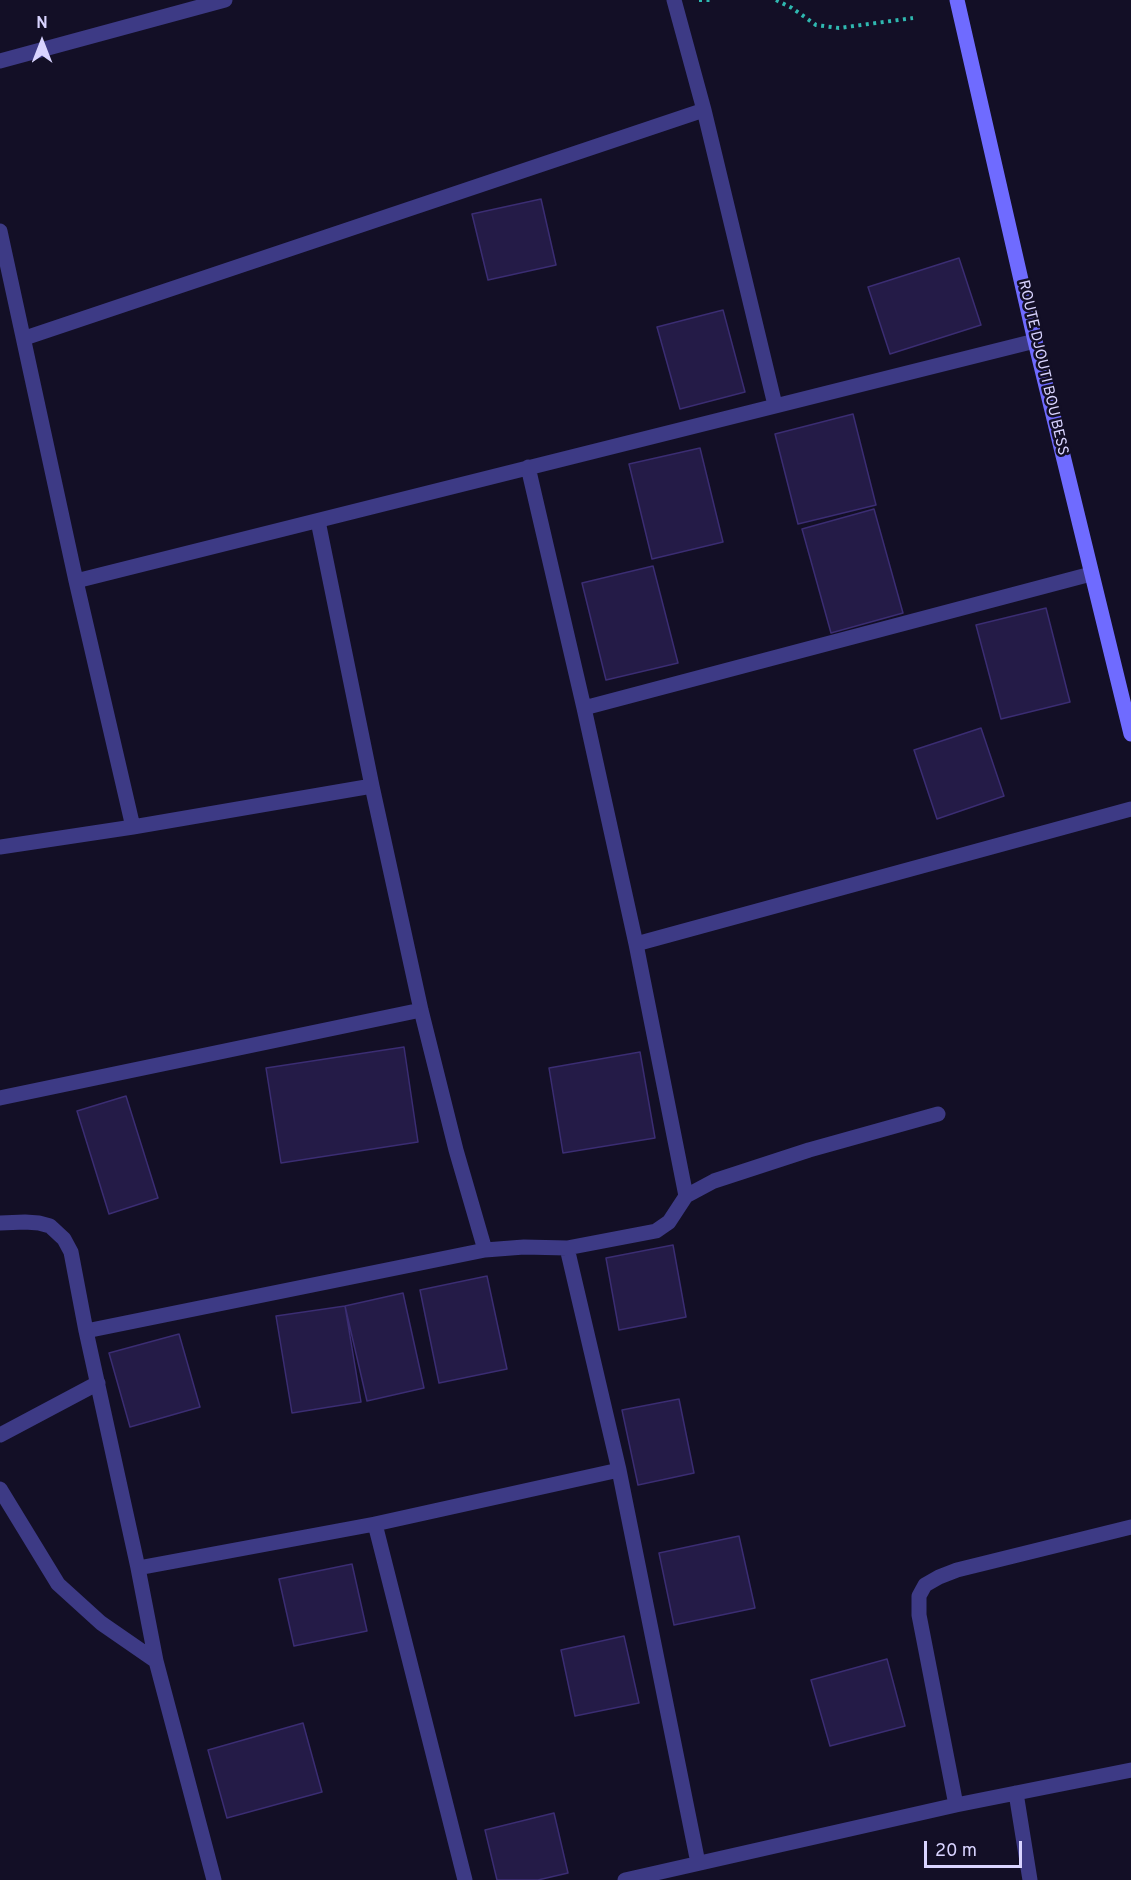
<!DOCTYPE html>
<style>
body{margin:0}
#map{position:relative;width:1131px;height:1880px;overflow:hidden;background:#130f26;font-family:Overpass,sans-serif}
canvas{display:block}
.north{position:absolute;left:12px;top:12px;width:60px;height:60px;-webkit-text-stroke:4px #130f26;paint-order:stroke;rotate:0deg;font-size:16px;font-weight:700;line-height:24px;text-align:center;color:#d9d4ff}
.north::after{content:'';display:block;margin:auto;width:21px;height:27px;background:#d9d4ff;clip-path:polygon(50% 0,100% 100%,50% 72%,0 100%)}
.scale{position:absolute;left:924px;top:1841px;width:98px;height:27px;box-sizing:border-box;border:3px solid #d9d4ff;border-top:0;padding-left:8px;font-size:18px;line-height:21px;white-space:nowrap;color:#d9d4ff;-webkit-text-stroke:4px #130f26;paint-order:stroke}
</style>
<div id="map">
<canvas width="1131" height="1880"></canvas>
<div class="north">N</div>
<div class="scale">20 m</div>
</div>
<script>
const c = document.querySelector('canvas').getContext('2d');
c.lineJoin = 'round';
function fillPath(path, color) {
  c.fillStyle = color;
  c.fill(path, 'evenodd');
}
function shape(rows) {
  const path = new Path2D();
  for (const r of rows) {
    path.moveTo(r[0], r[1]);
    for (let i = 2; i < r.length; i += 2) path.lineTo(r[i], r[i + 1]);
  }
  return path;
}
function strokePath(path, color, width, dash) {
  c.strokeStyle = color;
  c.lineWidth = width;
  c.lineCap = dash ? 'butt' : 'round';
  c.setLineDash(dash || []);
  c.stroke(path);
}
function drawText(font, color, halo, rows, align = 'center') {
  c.font = font + ' Overpass,sans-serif';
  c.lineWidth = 5;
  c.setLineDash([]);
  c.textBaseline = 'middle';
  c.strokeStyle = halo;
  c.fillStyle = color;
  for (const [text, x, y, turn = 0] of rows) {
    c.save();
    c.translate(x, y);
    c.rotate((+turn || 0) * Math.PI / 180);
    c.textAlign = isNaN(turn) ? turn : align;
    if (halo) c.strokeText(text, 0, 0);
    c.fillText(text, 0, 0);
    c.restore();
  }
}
const building = shape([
 [541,199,556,265,488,280,472,214,541,199],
 [959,258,981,325,890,354,868,287,959,258],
 [723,310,745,392,680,409,657,327,723,310],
 [853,414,876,505,798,524,775,434,853,414],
 [700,448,723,542,652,559,629,464,700,448],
 [874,509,903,613,831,633,802,529,874,509],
 [653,566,678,663,606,680,582,583,653,566],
 [1046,608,1070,702,1001,719,976,625,1046,608],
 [981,728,1004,796,937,819,914,750,981,728],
 [404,1047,418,1142,281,1163,266,1068,404,1047],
 [640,1052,655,1138,563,1153,549,1068,640,1052],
 [126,1096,158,1198,109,1214,77,1111,126,1096],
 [673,1245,686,1317,619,1330,606,1258,673,1245],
 [487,1276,507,1369,439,1383,420,1290,487,1276],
 [403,1293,424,1388,367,1401,345,1306,403,1293],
 [345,1306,361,1402,292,1413,276,1316,345,1306],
 [179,1334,200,1407,130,1427,109,1353,179,1334],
 [679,1399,694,1473,638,1485,622,1410,679,1399],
 [739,1536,755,1608,674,1625,659,1553,739,1536],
 [352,1564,367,1631,294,1646,279,1579,352,1564],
 [624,1636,639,1703,575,1716,561,1650,624,1636],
 [887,1659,905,1726,830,1746,811,1680,887,1659],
 [303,1723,322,1792,227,1818,208,1750,303,1723],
 [554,1813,568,1873,538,1880,497,1880,485,1830,554,1813]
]);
fillPath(building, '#241b47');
strokePath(building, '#3b2d73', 1.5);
strokePath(shape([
 [699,0,710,0],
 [776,0,792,8,816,25,839,28,913,18]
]), '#2fb8b0', 4, [3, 4.5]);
strokePath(shape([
 [674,0,704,110,775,405],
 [0,61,225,0],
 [0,231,76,581,133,827],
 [25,338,704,110],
 [528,467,584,708,636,944,686,1196],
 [318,521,372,786,421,1010,456,1150,485,1250],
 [76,581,1035,341],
 [584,708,1091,574],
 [0,847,133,827,372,786],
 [636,944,1131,809],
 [0,1098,421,1010],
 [0,1223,25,1222,39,1223,50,1226,64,1239,71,1252,86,1331,138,1568,156,1661,214,1880],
 [567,1248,619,1470,698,1863],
 [86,1331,485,1250,524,1247,567,1248,656,1231,669,1222,686,1196,714,1181,809,1150,938,1114],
 [0,1435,98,1383],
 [0,1489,58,1584,101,1623,156,1661],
 [375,1524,465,1880],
 [138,1568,375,1524,619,1470],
 [1016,1793,1030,1880],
 [956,1805,919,1615,919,1596,925,1585,939,1577,957,1570,1131,1527],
 [625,1880,956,1805,1131,1770]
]), '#3d3a85', 15);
strokePath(shape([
 [957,0,1035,341,1131,734]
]), '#6f6bff', 15);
drawText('15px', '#d9d4ff', '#130f26', [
 ["ROUTE DJOUTI BOU BESS",1042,368,77]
]);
</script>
